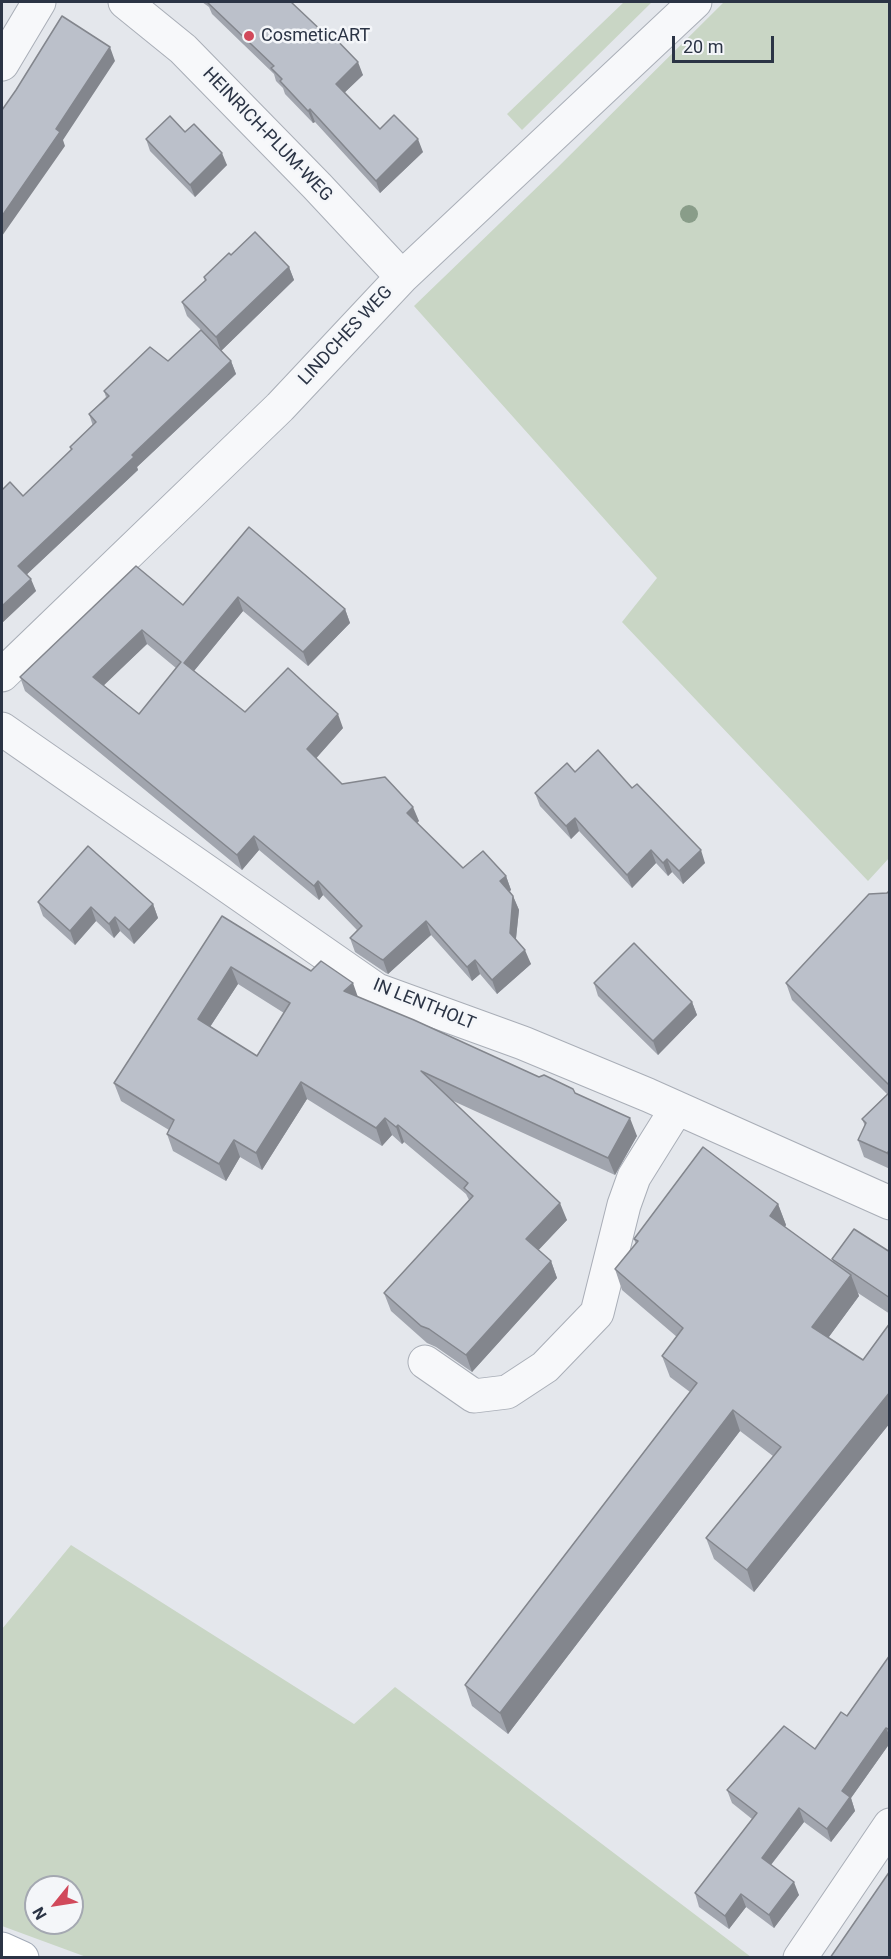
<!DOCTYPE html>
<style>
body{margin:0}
#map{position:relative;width:891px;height:1959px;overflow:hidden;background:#e4e7ec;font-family:Roboto,sans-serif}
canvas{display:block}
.frame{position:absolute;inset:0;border:3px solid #2b3445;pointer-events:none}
.north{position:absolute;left:24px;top:1875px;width:60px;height:60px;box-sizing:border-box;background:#f4f6f9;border:2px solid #a4a8b1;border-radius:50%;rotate:240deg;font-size:16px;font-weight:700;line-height:24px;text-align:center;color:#2b3445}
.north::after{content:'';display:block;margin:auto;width:21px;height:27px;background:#d1495b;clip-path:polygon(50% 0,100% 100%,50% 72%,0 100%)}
.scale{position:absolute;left:672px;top:36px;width:102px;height:27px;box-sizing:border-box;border:3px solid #2b3445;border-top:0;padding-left:8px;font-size:18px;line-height:21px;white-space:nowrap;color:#2b3445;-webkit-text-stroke:4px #f4f6f9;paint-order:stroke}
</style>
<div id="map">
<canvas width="891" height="1959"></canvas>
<div class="frame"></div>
<div class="north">N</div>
<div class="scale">20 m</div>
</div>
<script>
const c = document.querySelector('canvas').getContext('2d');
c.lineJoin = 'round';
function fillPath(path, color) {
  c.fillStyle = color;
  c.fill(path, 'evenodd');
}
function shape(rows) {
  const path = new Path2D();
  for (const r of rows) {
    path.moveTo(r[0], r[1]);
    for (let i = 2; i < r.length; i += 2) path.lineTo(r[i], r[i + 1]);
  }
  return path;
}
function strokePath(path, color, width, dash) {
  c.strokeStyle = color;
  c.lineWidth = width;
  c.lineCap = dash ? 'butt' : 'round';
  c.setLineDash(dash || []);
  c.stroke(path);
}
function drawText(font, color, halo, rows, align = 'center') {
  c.font = font + ' Roboto,sans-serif';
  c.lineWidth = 5;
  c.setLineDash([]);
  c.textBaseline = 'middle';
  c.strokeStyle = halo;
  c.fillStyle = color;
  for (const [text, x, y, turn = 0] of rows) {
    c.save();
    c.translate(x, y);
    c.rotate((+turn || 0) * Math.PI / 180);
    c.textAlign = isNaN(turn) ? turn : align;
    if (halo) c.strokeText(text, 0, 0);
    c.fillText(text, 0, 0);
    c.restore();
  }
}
fillPath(shape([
 [624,2,652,2,522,130,507,114],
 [724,2,889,2,890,857,868,881,622,622,657,578,414,306,556,169],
 [71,1545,354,1724,395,1687,751,1957,89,1958,2,1926,2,1629],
 [36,1887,72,1887,72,1923,36,1923]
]), '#c9d6c5');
const minor = shape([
 [125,2,183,49,317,186,402,277],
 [2,64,39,2],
 [2,675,280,407,402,277,695,2],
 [2,729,377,990,523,1043,648,1095,890,1203],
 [425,1362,474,1396,507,1392,545,1367,597,1313,624,1205,634,1177,677,1108],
 [800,1958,890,1825]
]);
const major = shape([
 [2,1949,22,1958]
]);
strokePath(minor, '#a9aeb7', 35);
strokePath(major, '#a3abb8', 35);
strokePath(minor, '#f7f8fa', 33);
strokePath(major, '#fff', 33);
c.fillStyle = '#899d89';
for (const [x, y] of [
 [689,214]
]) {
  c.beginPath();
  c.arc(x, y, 9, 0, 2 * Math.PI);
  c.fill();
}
fillPath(shape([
 [202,2,291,2,363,75,345,92,380,129,423,152,380,193,315,122,313,123,285,94,283,88,276,81,274,74,212,14,209,7],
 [185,132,227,165,195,197,150,151,146,139],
 [231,255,289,267,294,280,221,351,231,361,236,374,137,467,138,470,27,574,36,591,2,623,23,496,71,450,70,447,93,426,89,414,106,397,104,391,168,361,201,330,187,316,182,302,205,281,204,277],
 [249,527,345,609,350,623,308,666,243,611,194,671,245,712,343,728,316,758,342,784,419,821,416,823,463,868,506,876,511,890,510,891,513,896,519,910,516,939,531,964,497,994,480,974,472,981,431,935,388,974,386,973,355,952,350,938,357,930,323,895,319,900,259,850,242,870,25,691,20,677,183,605],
 [147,644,176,668,139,714,103,685],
 [575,772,632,788,705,863,683,884,672,872,668,876,656,863,632,888,579,831,571,839,540,806,535,793],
 [890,890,890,1169,864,1157,858,1140,865,1126,862,1119,887,1094,792,1000,786,983],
 [38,902,153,904,158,918,134,944,120,931,114,938,96,921,75,945,43,916],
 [222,916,311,971,358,997,575,1094,637,1136,615,1175,451,1100,567,1220,538,1250,551,1261,557,1278,472,1372,436,1347,427,1343,391,1311,384,1293,469,1200,466,1194,404,1142,402,1144,392,1135,382,1146,307,1099,262,1170,240,1157,226,1181,173,1151,167,1134,169,1130,121,1101,114,1083],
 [238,984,284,1013,257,1056,210,1027],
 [594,983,692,1002,697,1015,658,1055,598,996],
 [778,1204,786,1225,785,1227,833,1262,832,1259,890,1252,890,1314,858,1293,859,1296,828,1338,863,1360,890,1323,890,1423,754,1592,714,1559,706,1538,773,1456,740,1431,508,1734,472,1706,465,1685,690,1392,670,1377,662,1356,677,1337,622,1290,615,1269,636,1244,634,1239],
 [890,1655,890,1743,851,1798,855,1811,831,1842,804,1822,771,1865,799,1895,774,1928,746,1907,729,1929,699,1907,695,1893,752,1819,732,1803,727,1790,815,1749,847,1716]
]), '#a1a5ae');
fillPath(shape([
 [110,47,115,61,63,140,65,146,2,236,2,216,56,129],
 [358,62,363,75,341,96,336,84],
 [310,109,315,122,313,123,308,111],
 [418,139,423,152,380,193,376,181],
 [222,153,227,165,195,197,190,185],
 [289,267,294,280,221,351,216,337],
 [231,361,236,374,137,467,138,470,23,578,18,566,132,455],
 [31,579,36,591,2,623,2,606],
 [238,597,243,611,189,677,184,663],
 [345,609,350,623,308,666,303,652],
 [142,630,147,644,98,691,93,677],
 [338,714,343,728,312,763,307,749],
 [413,807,419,821,412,828,407,813],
 [575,818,579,831,571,839,566,826],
 [254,836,259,850,242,870,237,855],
 [651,850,656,863,632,888,627,875],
 [701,850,705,863,683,884,679,871],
 [667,859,672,872,668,876,663,863],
 [506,876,511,890,505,895,500,881],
 [318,881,323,895,319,900,314,886],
 [513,896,519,910,515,947,510,933],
 [153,904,158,918,134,944,129,930],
 [91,907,96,921,75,945,70,931],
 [115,917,120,931,114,938,109,924],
 [426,921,431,935,388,974,383,960],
 [525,950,531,964,497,994,492,980],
 [475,960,480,974,472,981,467,967],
 [231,967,238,984,204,1036,198,1019],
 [353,983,359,1000,344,991],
 [692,1002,697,1015,658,1055,653,1041],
 [301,1082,307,1099,262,1170,256,1153],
 [385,1118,392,1135,382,1146,376,1128],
 [630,1118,637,1136,615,1175,608,1158],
 [398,1125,404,1142,402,1144,396,1127],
 [234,1140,240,1157,226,1181,219,1164],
 [890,1150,890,1160,887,1153],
 [560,1203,567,1220,533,1256,526,1239],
 [778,1204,786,1225,778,1237,770,1216],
 [551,1261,557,1278,472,1372,466,1355],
 [851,1275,859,1296,820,1349,812,1327],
 [890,1392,890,1423,754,1592,747,1570],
 [733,1410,740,1431,508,1734,500,1713],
 [886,1728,890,1737,890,1743,851,1798,855,1811,831,1842,827,1829,842,1791],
 [799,1808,804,1822,766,1871,762,1858],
 [794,1882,799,1895,774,1928,769,1915],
 [741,1894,746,1907,729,1929,725,1916]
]), '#83868d');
const building = shape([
 [207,2,291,2,327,36,330,33,358,62,336,84,380,129,394,115,418,139,376,181,310,109,308,111,280,81,282,79,271,68,274,66,207,2],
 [62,16,110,47,56,129,60,132,2,216,2,110,16,90,62,16],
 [170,116,185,132,194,124,222,153,190,185,146,139,170,116],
 [255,232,289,267,216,337,182,302,206,280,204,277,229,253,231,255,255,232],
 [201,330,231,361,132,455,134,457,18,566,31,579,2,606,2,490,10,482,23,496,72,449,70,447,96,422,89,414,109,396,104,391,150,347,168,361,201,330],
 [249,527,345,609,303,652,238,597,184,663,245,712,288,668,338,714,307,749,342,784,385,777,413,807,407,813,463,868,483,851,506,876,500,881,513,896,510,933,525,950,492,980,475,960,467,967,426,921,383,960,381,959,350,938,362,926,318,881,314,886,254,836,237,855,20,677,136,566,183,605,249,527],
 [142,630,181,662,139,714,93,677,142,630],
 [598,750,632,788,637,784,701,850,679,871,667,859,663,863,651,850,627,875,575,818,566,826,535,793,567,763,575,772,598,750],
 [88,846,153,904,129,930,115,917,109,924,91,907,70,931,38,902,88,846],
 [890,890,890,1086,786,983,869,894,887,893,890,890],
 [222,916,311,971,321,961,353,983,344,991,414,1020,539,1077,544,1075,573,1089,575,1093,630,1118,608,1158,421,1071,560,1203,526,1239,551,1261,466,1355,429,1329,421,1326,384,1293,473,1196,464,1188,468,1183,398,1125,396,1127,385,1118,376,1128,301,1082,256,1153,234,1140,219,1164,167,1134,174,1120,114,1083,222,916],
 [231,967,290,1003,257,1056,198,1019,231,967],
 [634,943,692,1002,653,1041,594,983,634,943],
 [890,1092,890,1150,887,1153,858,1140,866,1123,862,1119,890,1092],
 [703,1147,778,1204,770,1216,851,1275,812,1327,863,1360,890,1323,890,1392,747,1570,706,1538,781,1447,733,1410,500,1713,465,1685,697,1383,662,1356,683,1328,615,1269,638,1241,634,1239,703,1147],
 [854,1229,890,1252,890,1298,832,1259,854,1229],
 [890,1655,890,1730,886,1728,842,1791,850,1797,827,1829,799,1808,762,1858,794,1882,769,1915,741,1894,725,1916,695,1893,757,1813,727,1790,784,1726,815,1749,841,1712,847,1716,890,1655],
 [890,1871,890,1958,830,1958,890,1871]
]);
fillPath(building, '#bbc0ca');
strokePath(building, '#83868d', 1.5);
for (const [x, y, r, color] of [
 [249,36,6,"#d1495b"]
]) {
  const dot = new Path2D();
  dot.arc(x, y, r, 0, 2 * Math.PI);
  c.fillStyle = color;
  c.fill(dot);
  strokePath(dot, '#f4f6f9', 2);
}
drawText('18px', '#2b3445', '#f4f6f9', [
 ["CosmeticART",261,36]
], 'left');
drawText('18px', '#2b3445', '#f4f6f9', [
 ["HEINRICH-PLUM-WEG",267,135,46],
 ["LINDCHES WEG",346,336,-47],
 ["IN LENTHOLT",424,1005,22]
]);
</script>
